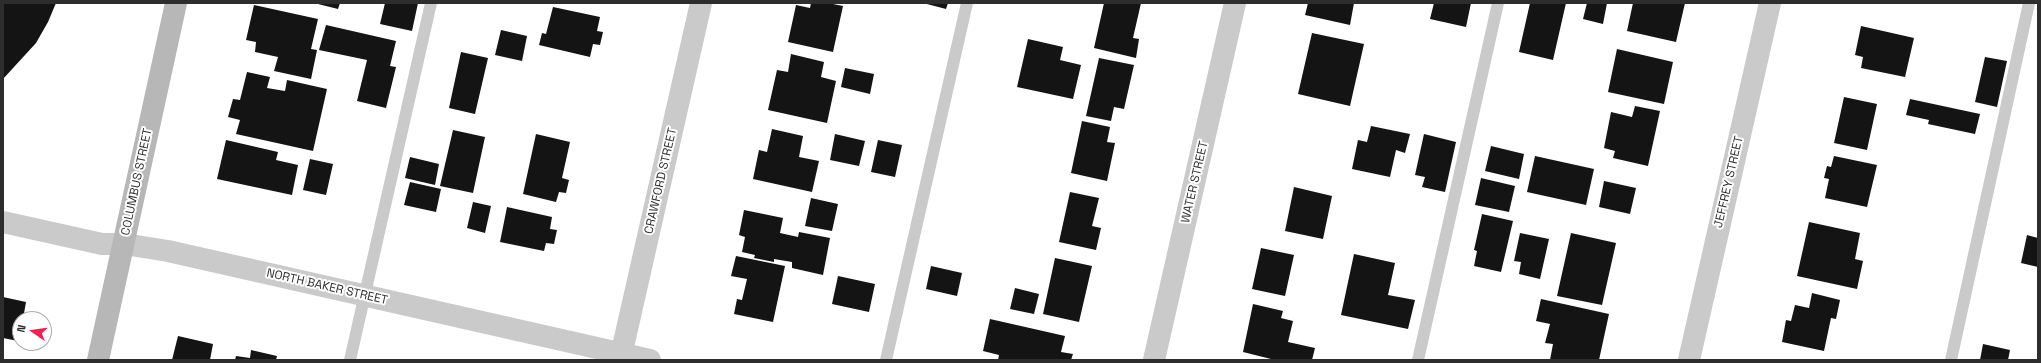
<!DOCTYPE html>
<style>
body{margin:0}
#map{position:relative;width:2041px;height:363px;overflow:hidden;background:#fff;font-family:"Space Grotesk",sans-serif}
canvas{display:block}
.frame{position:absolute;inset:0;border:4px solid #2d2d2d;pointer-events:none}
.north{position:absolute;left:12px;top:311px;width:40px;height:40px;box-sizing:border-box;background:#fff;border:1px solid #ababab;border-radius:50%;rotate:283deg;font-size:11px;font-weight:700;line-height:16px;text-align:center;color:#2d2d2d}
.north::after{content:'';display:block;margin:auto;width:14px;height:18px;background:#f51e4d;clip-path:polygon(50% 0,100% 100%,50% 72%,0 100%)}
</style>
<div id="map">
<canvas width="2041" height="363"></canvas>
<div class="frame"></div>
<div class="north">N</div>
</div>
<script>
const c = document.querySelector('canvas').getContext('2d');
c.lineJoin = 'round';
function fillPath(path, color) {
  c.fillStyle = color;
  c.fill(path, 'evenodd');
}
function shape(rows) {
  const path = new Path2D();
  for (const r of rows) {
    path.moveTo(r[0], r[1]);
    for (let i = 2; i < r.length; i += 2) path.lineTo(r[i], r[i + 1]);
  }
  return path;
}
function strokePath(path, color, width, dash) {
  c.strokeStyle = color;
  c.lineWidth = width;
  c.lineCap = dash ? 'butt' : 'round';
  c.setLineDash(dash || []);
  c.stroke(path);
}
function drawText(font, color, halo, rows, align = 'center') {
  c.font = font + ' "Space Grotesk",sans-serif';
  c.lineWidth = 4;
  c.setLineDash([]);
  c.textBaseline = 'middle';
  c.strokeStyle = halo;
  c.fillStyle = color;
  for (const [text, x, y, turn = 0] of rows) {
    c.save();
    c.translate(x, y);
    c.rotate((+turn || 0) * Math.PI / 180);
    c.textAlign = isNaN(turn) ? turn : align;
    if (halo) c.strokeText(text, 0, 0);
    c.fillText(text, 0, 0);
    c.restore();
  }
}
fillPath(shape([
 [3,3,56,3,48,22,36,43,3,79],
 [314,3,340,3,338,9],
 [385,3,418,3,412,31,380,24],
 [811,3,828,3,843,6,833,52,788,42,796,5,810,8],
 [923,3,948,3,946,9],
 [1104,3,1141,3,1133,38,1139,39,1136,58,1094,48],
 [1308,3,1354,3,1350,25,1305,15],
 [1434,3,1471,3,1466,27,1430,19],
 [1530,3,1566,3,1553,60,1519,52],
 [1587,3,1607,3,1603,24,1583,19],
 [1633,3,1685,3,1676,42,1627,31],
 [254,5,318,19,311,49,317,50,311,79,274,71,278,57,255,52,256,42,246,40],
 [553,7,600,17,597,31,603,32,600,45,593,44,590,57,539,45,542,33,546,34],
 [326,25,396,41,390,66,396,67,386,108,357,101,367,60,319,50],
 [1861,26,1914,38,1905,77,1861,68,1863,57,1855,55],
 [501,30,527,36,522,61,495,55],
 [1312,33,1364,44,1350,106,1298,94],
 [1028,39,1063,47,1060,60,1081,65,1073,99,1017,87],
 [1617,49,1673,62,1664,104,1608,92],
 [461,52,488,58,475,114,449,108],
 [791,54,824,62,821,77,836,81,827,123,768,110,777,70,788,72],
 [1985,57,2007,61,1997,107,1975,102],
 [1099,58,1134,65,1124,109,1114,107,1111,121,1086,116],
 [845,68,874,74,870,94,841,87],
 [247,72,270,77,267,88,285,91,287,80,327,89,313,151,236,134,240,120,228,117,233,99,240,100],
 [1844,97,1877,104,1867,150,1834,143],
 [1910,99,1980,114,1975,134,1928,124,1929,120,1906,115],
 [1635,106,1660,111,1648,166,1613,158,1615,151,1604,148,1611,112,1632,117],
 [1082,121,1110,127,1107,142,1115,143,1107,181,1071,173],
 [1371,126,1410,134,1405,153,1396,150,1390,177,1352,169,1358,140,1367,142],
 [772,129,803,136,799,157,819,161,812,192,753,179,759,150,767,152],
 [453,130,485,137,473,193,440,186],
 [536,134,570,142,562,178,569,180,566,193,559,192,556,202,523,194],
 [835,134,865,141,859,166,830,160],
 [1424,134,1456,142,1445,192,1422,187,1425,177,1415,175],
 [226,140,278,152,276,160,298,165,292,195,217,179],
 [878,140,902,145,895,177,871,172],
 [1491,146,1524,154,1519,179,1485,171],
 [1535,156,1594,169,1586,205,1527,192],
 [1834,156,1877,165,1867,207,1825,198,1829,179,1824,178,1827,166,1831,167],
 [410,157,439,164,435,185,405,178],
 [310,159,333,164,326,195,303,190],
 [1481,178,1515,186,1509,212,1475,205],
 [1604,181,1636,188,1630,214,1599,207],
 [410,182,441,189,436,212,404,205],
 [1294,187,1332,196,1323,239,1285,231],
 [1070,192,1099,198,1092,226,1101,228,1096,250,1059,242],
 [811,198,838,204,832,231,805,226],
 [473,202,491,206,485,233,467,228],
 [507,207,552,217,550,229,557,230,554,244,546,243,544,251,500,242],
 [744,210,783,218,780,233,798,237,799,232,830,238,823,275,792,268,792,262,774,259,774,262,754,258,755,255,742,252,745,237,739,235],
 [1482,214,1513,221,1501,272,1474,266,1477,251,1474,250],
 [1809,222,1860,233,1855,259,1863,261,1857,289,1797,276],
 [1520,233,1549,239,1540,279,1519,274,1521,262,1514,261],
 [1571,233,1616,243,1602,305,1557,296],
 [2027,235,2038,238,2038,267,2021,263],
 [1261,248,1294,255,1285,296,1252,289],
 [1354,254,1395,263,1388,295,1415,300,1408,329,1341,315],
 [736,256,785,266,773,322,734,314,737,299,742,300,747,279,731,276],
 [1055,258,1092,266,1079,322,1043,314],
 [931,266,962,273,957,296,926,289],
 [838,276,875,284,869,312,832,304],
 [1015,288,1039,294,1034,314,1010,309],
 [1812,293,1840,300,1836,319,1831,318,1824,351,1782,342,1786,320,1791,321,1795,305,1809,308],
 [3,297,26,302,23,319,20,319,18,341,3,338],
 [1541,299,1609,314,1599,360,1550,360,1553,344,1545,343,1550,324,1536,321],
 [1253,304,1283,311,1281,318,1293,321,1288,342,1315,348,1312,360,1275,360,1243,352],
 [990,319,1065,336,1061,352,1073,354,1071,360,998,360,999,355,983,351],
 [178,336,213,344,210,360,172,360],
 [1983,344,2010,350,2008,360,1980,360],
 [251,350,277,356,276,360,235,360,236,356,250,358]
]), '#141414');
strokePath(shape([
 [350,360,431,3],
 [886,360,967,3],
 [1418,360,1498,3],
 [1951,360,2029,3]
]), '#cacaca', 12);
strokePath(shape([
 [3,222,102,244,124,244,168,251,650,360],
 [620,360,701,3],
 [1154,360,1235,3],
 [1689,360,1770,3]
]), '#cacaca', 22);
strokePath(shape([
 [98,360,176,3]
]), '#b7b7b7', 22);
drawText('12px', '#2d2d2d', '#fff', [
 ["CRAWFORD STREET",661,181,-77],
 ["COLUMBUS STREET",137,182,-78],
 ["WATER STREET",1195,182,-77],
 ["JEFFREY STREET",1729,182,-77],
 ["NORTH BAKER STREET",327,287,13]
]);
</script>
